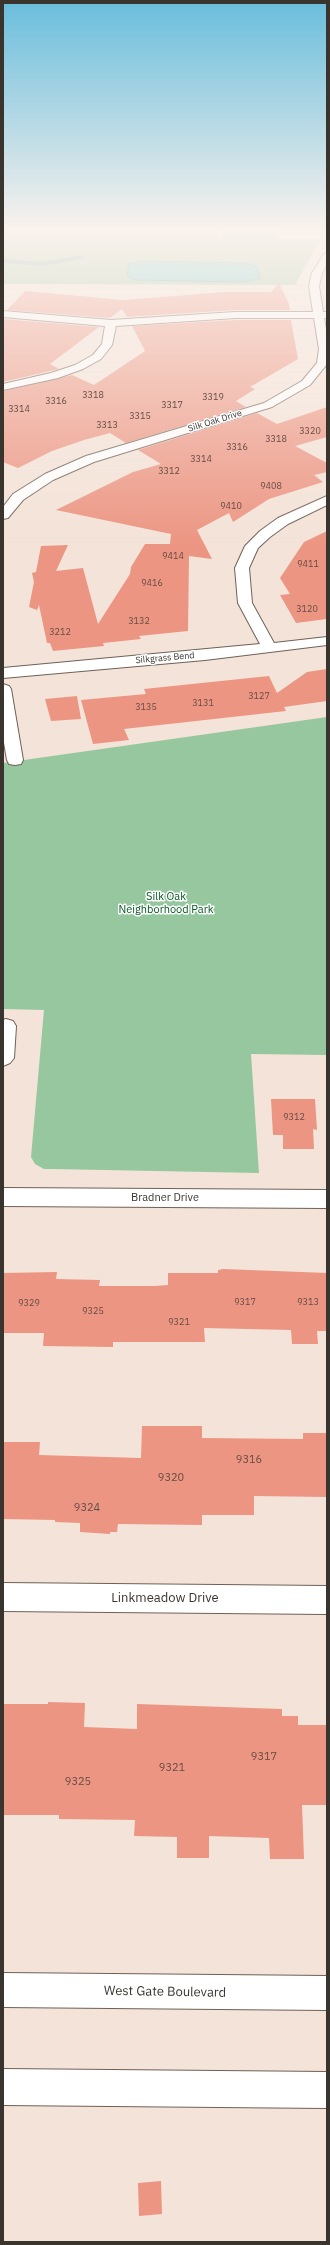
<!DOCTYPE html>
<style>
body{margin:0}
#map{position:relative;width:330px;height:2245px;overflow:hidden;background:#f4e3d8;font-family:"IBM Plex Sans",sans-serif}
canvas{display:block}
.frame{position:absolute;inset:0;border:4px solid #3a342f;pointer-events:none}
</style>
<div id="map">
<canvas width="330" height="2245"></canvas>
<div class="frame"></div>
</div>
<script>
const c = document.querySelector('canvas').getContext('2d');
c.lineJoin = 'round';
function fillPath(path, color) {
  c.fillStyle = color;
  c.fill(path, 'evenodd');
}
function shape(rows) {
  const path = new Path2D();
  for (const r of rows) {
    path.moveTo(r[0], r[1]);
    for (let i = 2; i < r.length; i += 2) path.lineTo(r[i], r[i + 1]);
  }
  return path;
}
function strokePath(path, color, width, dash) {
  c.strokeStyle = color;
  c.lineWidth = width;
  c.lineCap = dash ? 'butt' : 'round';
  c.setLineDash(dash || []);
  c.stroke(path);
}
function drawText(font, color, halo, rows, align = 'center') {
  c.font = font + ' "IBM Plex Sans",sans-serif';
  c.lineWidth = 3;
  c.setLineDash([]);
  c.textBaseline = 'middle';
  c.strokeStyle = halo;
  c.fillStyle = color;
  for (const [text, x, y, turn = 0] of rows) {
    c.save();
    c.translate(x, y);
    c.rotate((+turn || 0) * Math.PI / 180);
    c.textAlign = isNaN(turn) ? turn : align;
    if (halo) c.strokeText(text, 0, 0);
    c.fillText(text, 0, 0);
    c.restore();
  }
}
fillPath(shape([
 [3,231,217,231,218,239,321,239,295,285,3,284],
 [327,717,327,1055,251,1054,259,1173,52,1169,44,1169,35,1164,31,1157,44,1010,3,1009,3,763]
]), '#97c79e');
const water = shape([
 [224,231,247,231,252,238,224,238,224,231],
 [248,231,275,231,279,238,253,238,248,231],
 [141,261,247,263,257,267,260,279,243,282,134,280,127,275,129,264,141,261]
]);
fillPath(water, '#4ccacb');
strokePath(water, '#479d9c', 1);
strokePath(shape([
 [3,261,42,264,82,257]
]), '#479d9c', 4);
fillPath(shape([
 [279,283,289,304,290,310,235,310,127,317,122,309,110,318,7,310,25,291,123,300,225,292,271,292],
 [3,319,99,327,50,364,59,369,3,382],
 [235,320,291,320,298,359,250,387,255,389,236,401,246,407,126,443,110,433,84,440,52,451,18,468,3,462,3,391,72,375,94,385,145,351,132,326],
 [327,407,327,437,295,446,327,463,327,472,314,475,323,482,269,499,233,522,229,513,197,530,212,559,189,556,188,631,139,636,141,639,103,643,104,646,53,651,50,643,47,643,39,605,37,610,29,607,34,582,32,573,36,572,41,546,68,545,56,571,83,568,98,624,130,574,131,567,145,544,170,544,171,534,56,510,133,472,161,464,138,450,257,413,277,424],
 [327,531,327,619,296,623,280,595,290,594,280,578,304,542],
 [327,669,327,701,284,707,286,711,124,729,129,740,93,744,81,700,146,694,144,689,269,676,277,693,307,672],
 [77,696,81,719,51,721,45,699],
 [271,1099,315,1099,317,1130,313,1129,314,1149,283,1149,283,1135,273,1135],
 [223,1269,327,1273,327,1331,317,1331,318,1344,292,1344,291,1330,204,1328,205,1342,113,1342,113,1347,43,1346,44,1333,3,1333,3,1273,57,1272,56,1279,100,1280,99,1286,154,1286,168,1285,168,1273,218,1273,218,1270],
 [142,1426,202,1426,202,1438,303,1439,303,1433,327,1433,327,1497,254,1496,254,1515,202,1515,202,1525,118,1524,117,1532,110,1532,110,1534,80,1532,80,1523,55,1522,55,1520,3,1519,3,1442,40,1442,39,1455,141,1458],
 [48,1702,85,1703,84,1727,137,1729,137,1704,282,1709,282,1716,298,1716,298,1725,327,1725,327,1805,302,1805,304,1859,270,1859,269,1838,209,1836,209,1858,177,1858,177,1837,134,1836,135,1820,59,1819,59,1815,3,1815,3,1704,48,1704],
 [161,2181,162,2214,139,2216,138,2183]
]), '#ec9582');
const street = shape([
 [327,253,327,264,322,273,319,286,323,312,327,312,327,318,324,318,327,335,327,364,310,385,272,407,94,462,53,480,23,500,8,518,3,519,3,507,13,494,45,474,86,456,264,403,302,381,317,363,319,349,314,318,235,318,116,326,112,345,101,359,83,369,58,378,3,390,3,384,51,373,75,365,93,355,102,344,105,326,3,317,3,311,111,320,235,312,313,312,309,286,312,273,324,254,327,253],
 [327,496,327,505,288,524,270,537,258,548,249,568,252,603,274,643,327,637,327,645,205,660,3,678,3,668,260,644,238,603,235,568,245,546,260,531,278,518,327,496],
 [3,684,9,686,11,689,23,760,21,764,15,765,9,764,7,760,3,737,3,684],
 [6,1019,13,1021,16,1026,14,1058,10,1063,3,1066,3,1020,6,1019],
 [3,1188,327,1190,327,1208,3,1206,3,1188],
 [3,1583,327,1586,327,1614,3,1611,3,1583]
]);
const secondary = shape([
 [3,1973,327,1976,327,2010,3,2007,3,1973],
 [3,2069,327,2072,327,2108,3,2105,3,2069]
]);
strokePath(street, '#6f6157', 2);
strokePath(secondary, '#6f6157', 2);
fillPath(street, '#fff');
fillPath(secondary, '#fff');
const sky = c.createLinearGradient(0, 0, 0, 546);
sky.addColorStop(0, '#69bddc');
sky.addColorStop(0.42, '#faf2ed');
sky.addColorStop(1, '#faf2ed00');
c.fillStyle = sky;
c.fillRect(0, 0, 330, 546);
drawText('9px', '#664c44', null, [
 ["3318",93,395],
 ["3319",213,397],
 ["3316",56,401],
 ["3317",172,405],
 ["3314",19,409],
 ["3315",140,416],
 ["3313",107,425],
 ["3320",310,431],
 ["3318",276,439],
 ["3316",237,447],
 ["3314",201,459],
 ["3312",169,471],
 ["9408",271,486],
 ["9410",231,506],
 ["9414",173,556],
 ["9411",308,564],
 ["9416",152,583],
 ["3120",307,609],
 ["3132",139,621],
 ["3212",60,632],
 ["3127",259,696],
 ["3131",203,703],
 ["3135",146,707],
 ["9312",294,1117],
 ["9317",245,1302],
 ["9313",308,1302],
 ["9329",29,1303],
 ["9325",93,1311],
 ["9321",179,1322]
]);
drawText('9px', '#3a342f', '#fff', [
 ["Silk Oak Drive",215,421,-17],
 ["Silkgrass Bend",165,658,-5]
]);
drawText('11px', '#015621', '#fff', [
 ["Silk Oak",166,897],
 ["Neighborhood Park",166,910]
]);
drawText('11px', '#3a342f', '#fff', [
 ["Bradner Drive",165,1198]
]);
drawText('11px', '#664c44', null, [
 ["9316",249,1460],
 ["9320",171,1478],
 ["9324",87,1508],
 ["9317",264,1757],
 ["9321",172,1768],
 ["9325",78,1782]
]);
drawText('13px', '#3a342f', '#fff', [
 ["Linkmeadow Drive",165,1598],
 ["West Gate Boulevard",165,1992,1]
]);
</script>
